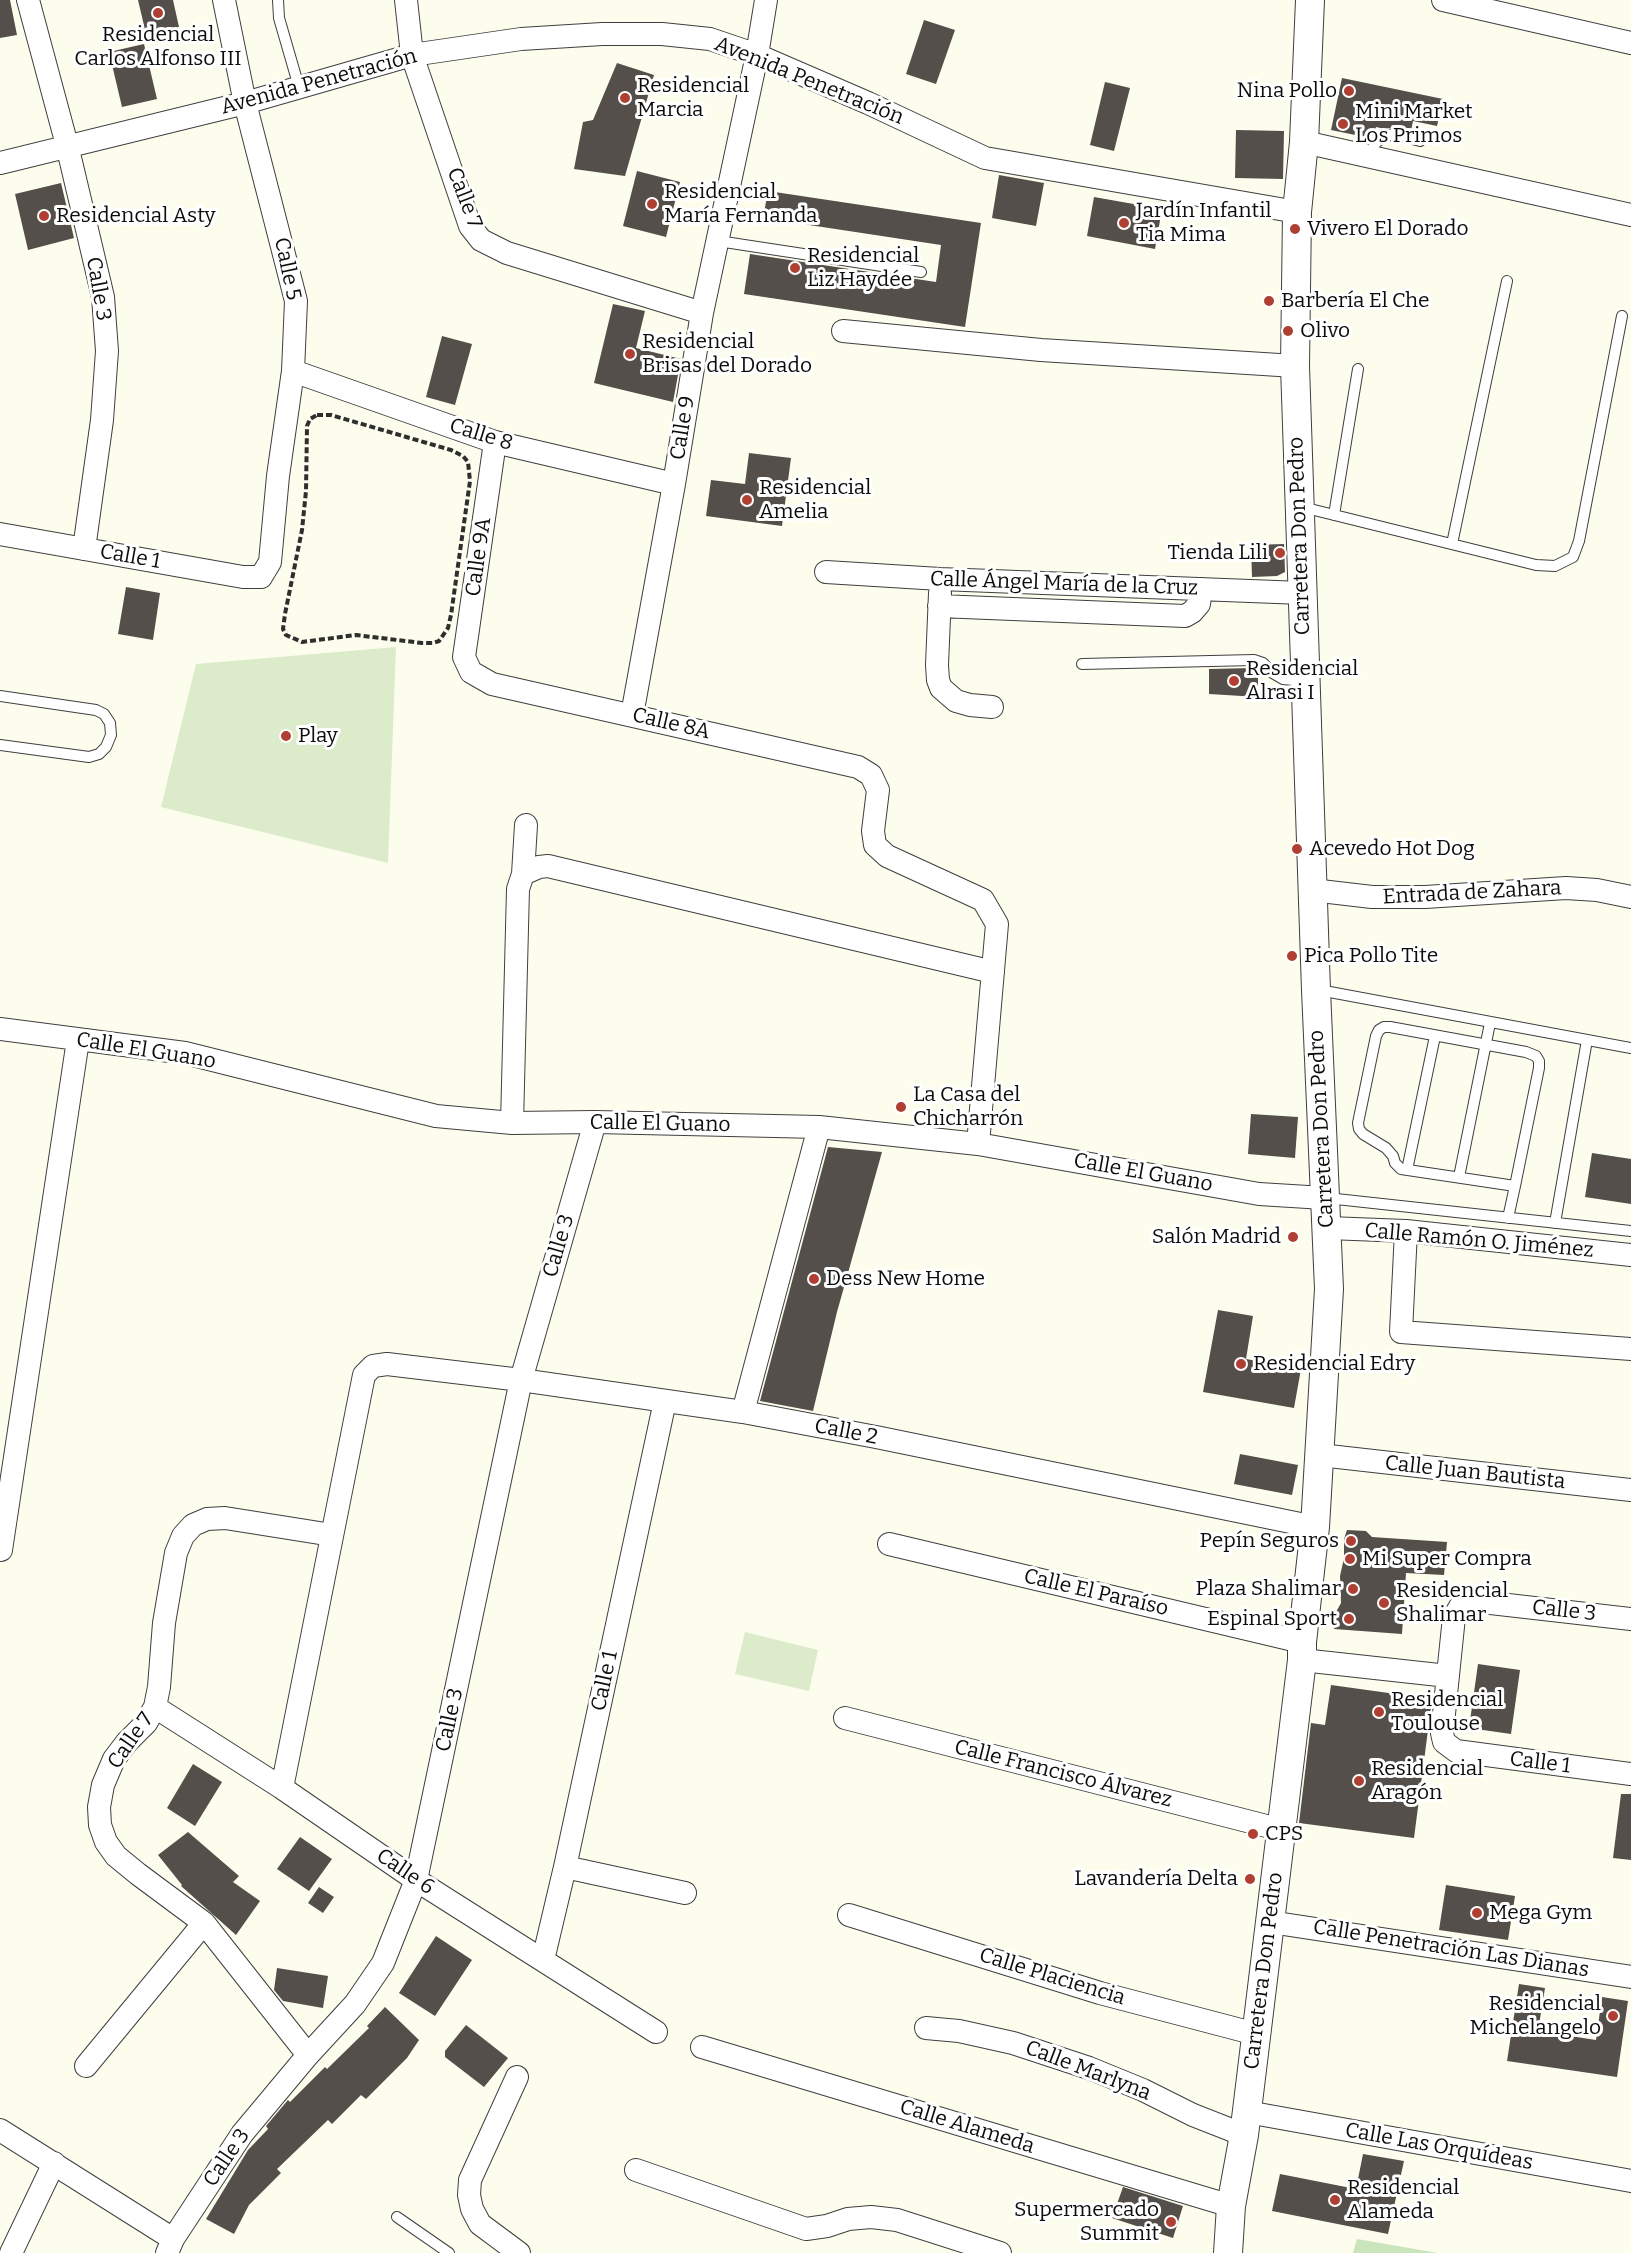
<!DOCTYPE html>
<meta charset="utf-8">
<style>
body{margin:0}
canvas{display:block;background:#fdfdee}
</style>
<canvas width="1631" height="2253"></canvas>
<script>
const c = document.querySelector('canvas').getContext('2d');
c.lineJoin = 'round';
function fillPath(path, color) {
  c.fillStyle = color;
  c.fill(path, 'evenodd');
}
function shape(rows) {
  const path = new Path2D();
  for (const r of rows) {
    path.moveTo(r[0], r[1]);
    for (let i = 2; i < r.length; i += 2) path.lineTo(r[i], r[i + 1]);
  }
  return path;
}
function strokePath(path, color, width, dash) {
  c.strokeStyle = color;
  c.lineWidth = width;
  c.lineCap = dash ? 'butt' : 'round';
  c.setLineDash(dash || []);
  c.stroke(path);
}
function drawText(font, color, halo, rows, align = 'center') {
  c.font = font + ' Bitter,serif';
  c.lineWidth = 6;
  c.setLineDash([]);
  c.textBaseline = 'middle';
  c.strokeStyle = halo;
  c.fillStyle = color;
  for (const [text, x, y, turn = 0] of rows) {
    c.save();
    c.translate(x, y);
    c.rotate((+turn || 0) * Math.PI / 180);
    c.textAlign = isNaN(turn) ? turn : align;
    if (halo) c.strokeText(text, 0, 0);
    c.fillText(text, 0, 0);
    c.restore();
  }
}
fillPath(shape([
 [1357,2239,1438,2253,1353,2253]
]), '#cae4bb');
fillPath(shape([
 [396,647,388,863,161,807,196,664],
 [745,1632,818,1650,809,1691,735,1674]
]), '#dceccb');
fillPath(shape([
 [0,0,10,0,17,35,0,38],
 [138,0,173,0,179,27,146,34],
 [924,20,955,30,936,84,906,74],
 [144,44,157,99,122,107,109,52],
 [617,63,654,75,625,176,574,169,583,122,593,120],
 [1342,78,1443,99,1437,126,1413,121,1411,131,1395,127,1385,129,1376,127,1374,134,1370,138,1331,130],
 [1105,82,1130,88,1114,151,1090,145],
 [1236,130,1284,131,1283,179,1235,178],
 [637,171,680,182,666,237,623,226],
 [999,175,1044,183,1036,226,992,218],
 [61,183,74,238,28,250,15,194],
 [768,191,981,223,965,327,744,294,750,254,936,282,941,245,763,218],
 [1094,197,1162,209,1155,249,1087,236],
 [613,304,645,311,636,348,681,359,673,402,594,383],
 [442,336,472,344,455,405,426,397],
 [749,453,791,458,782,526,706,516,711,480,745,484],
 [1284,544,1285,572,1277,576,1252,577,1251,545],
 [126,587,160,593,153,640,118,634],
 [1253,668,1258,669,1258,697,1209,694,1209,669],
 [1251,1114,1298,1117,1295,1158,1248,1154],
 [828,1147,882,1152,837,1312,813,1411,760,1401],
 [1592,1153,1631,1159,1631,1204,1585,1197],
 [1218,1310,1253,1316,1246,1359,1301,1369,1294,1408,1203,1392],
 [1240,1454,1298,1465,1292,1495,1234,1484],
 [1347,1530,1366,1531,1372,1537,1447,1542,1444,1575,1406,1573,1402,1634,1334,1629,1336,1612,1341,1603,1340,1576,1344,1558,1344,1539],
 [1478,1664,1520,1670,1511,1734,1469,1728],
 [1331,1685,1432,1699,1414,1838,1299,1823,1311,1723,1325,1725],
 [193,1764,222,1782,195,1826,167,1808],
 [1621,1794,1631,1794,1631,1860,1613,1858],
 [188,1832,239,1876,233,1882,260,1901,236,1935,181,1886,182,1885,158,1855],
 [300,1837,332,1859,309,1891,277,1869],
 [1446,1885,1515,1896,1508,1940,1439,1930],
 [319,1887,334,1897,323,1913,308,1903],
 [436,1936,472,1960,435,2016,399,1993],
 [277,1968,328,1976,323,2008,283,2001,274,1990],
 [1519,1984,1545,1988,1538,2031,1596,2040,1602,1997,1628,2001,1617,2077,1507,2061],
 [385,2007,419,2040,407,2058,366,2099,361,2095,332,2124,328,2120,277,2169,281,2173,249,2205,234,2234,206,2219,248,2150,268,2129,266,2126,288,2100,290,2102,325,2067,327,2069,369,2028,367,2026],
 [466,2025,508,2058,484,2087,445,2057,445,2051],
 [1363,2154,1404,2161,1388,2234,1272,2211,1280,2174,1356,2189],
 [1123,2187,1183,2206,1173,2238,1112,2218]
]), '#544f4a');
const service = shape([
 [278,0,279,18,299,87],
 [1370,156,1375,144,1381,138,1393,134,1420,141],
 [718,241,921,272],
 [1302,507,1536,565,1555,566,1573,557,1579,541,1622,316],
 [1334,515,1358,369],
 [1452,544,1507,281],
 [1082,664,1254,660,1263,663,1271,672,1283,679,1304,681],
 [0,696,96,710,104,714,110,723,111,735,106,747,99,754,89,757,0,745],
 [1319,990,1631,1048],
 [1407,1170,1435,1036],
 [1459,1177,1490,1023],
 [1327,1198,1631,1231],
 [1508,1218,1515,1186,1539,1068,1539,1061,1536,1056,1526,1052,1390,1027,1384,1027,1379,1030,1376,1036,1358,1123,1359,1129,1363,1134,1386,1148,1393,1156,1395,1163,1401,1169,1515,1186],
 [1555,1223,1587,1040],
 [397,2217,449,2253]
]);
const minor = shape([
 [28,0,67,145,103,297,107,351,102,420,84,549],
 [406,0,412,55,470,226,481,240,507,253,702,313],
 [1443,0,1631,43],
 [1304,142,1631,215],
 [0,163,245,103,412,55,521,39,602,34,662,34,710,39,757,55,868,103,985,158,1297,212],
 [843,331,1041,350,1295,366],
 [293,371,495,442,674,484],
 [495,442,464,657,471,672,492,684,858,767,871,775,878,790,873,831,875,845,887,856,983,900,997,924,978,1144],
 [0,534,243,577,261,577,270,562,278,476,293,371,296,301,245,103,224,0],
 [826,572,940,579,1302,593],
 [940,593,937,665,938,680,941,688,956,701,970,705,992,707],
 [939,606,1185,616,1192,612,1199,604,1201,589],
 [632,715,674,484,702,313,757,55,766,0],
 [523,874,539,867,548,866,993,972],
 [1312,890,1372,897,1425,897,1566,888,1597,890,1631,897],
 [0,1029,185,1053,436,1116,512,1123,595,1122,819,1127,978,1144,1259,1194,1324,1198],
 [512,1123,518,889,523,874,526,825],
 [1328,1228,1406,1231,1631,1255],
 [1406,1231,1401,1332,1631,1349],
 [743,1412,819,1127],
 [1320,1455,1631,1490],
 [889,1544,1302,1642],
 [1,1550,78,1040],
 [1631,1619,1473,1601,1461,1605,1454,1617,1442,1733,1444,1742,1456,1751,1631,1774],
 [1302,1660,1448,1676],
 [155,1707,282,1788,416,1880,656,2032],
 [845,1718,1282,1830],
 [282,1788,364,1375,373,1366,387,1364,521,1380,743,1412,876,1437,1315,1527],
 [565,1867,685,1893],
 [849,1915,1100,1993,1256,2034],
 [1270,1922,1631,1977],
 [543,1960,565,1867,665,1401],
 [926,2028,959,2031,1013,2043,1089,2068,1143,2090,1193,2115,1244,2135],
 [702,2047,1231,2206],
 [308,2055,204,1923,138,1874,116,1856,106,1842,100,1825,99,1807,103,1785,114,1759,127,1742,146,1723,155,1707,159,1687,164,1623,176,1553,183,1536,193,1525,207,1519,225,1518,332,1535],
 [86,2066,204,1923],
 [517,2077,470,2180,469,2195,472,2209,480,2224,519,2253],
 [1247,2112,1631,2181],
 [0,2130,173,2239],
 [636,2170,806,2229,827,2226,848,2219,871,2217,897,2220,1000,2253],
 [11,2253,54,2163],
 [167,2253,173,2239,242,2134,308,2055,355,2004,383,1963,416,1880,521,1380,595,1122]
]);
const tertiary = shape([
 [1228,2253,1231,2206,1244,2135,1302,1660,1302,1642,1315,1527,1329,1289,1316,990,1295,366,1297,212,1304,142,1310,0]
]);
strokePath(service, '#3f3f3f', 12);
strokePath(minor, '#3f3f3f', 24);
strokePath(tertiary, '#3f3f3f', 30);
strokePath(shape([
 [317,415,331,415,451,450,463,456,468,462,470,481,451,615,448,628,439,641,433,643,422,643,356,635,302,642,286,635,283,629,285,614,302,530,306,491,307,426,310,419,317,415]
]), '#2e2e2e', 4, [6, 3]);
strokePath(service, '#fff', 10);
strokePath(minor, '#fff', 22);
strokePath(tertiary, '#fff', 28);
for (const [x, y, r, color] of [
 [158,13,6,"#ae3f32"],
 [1349,91,6,"#ae3f32"],
 [625,98,6,"#ae3f32"],
 [1343,124,6,"#ae3f32"],
 [652,204,6,"#ae3f32"],
 [44,216,6,"#ae3f32"],
 [1124,223,6,"#ae3f32"],
 [1295,229,6,"#ae3f32"],
 [795,268,6,"#ae3f32"],
 [1269,301,6,"#ae3f32"],
 [1288,331,6,"#ae3f32"],
 [630,354,6,"#ae3f32"],
 [747,500,6,"#ae3f32"],
 [1280,553,6,"#ae3f32"],
 [1234,681,6,"#ae3f32"],
 [286,736,6,"#ae3f32"],
 [1297,849,6,"#ae3f32"],
 [1292,956,6,"#ae3f32"],
 [901,1107,6,"#ae3f32"],
 [1293,1237,6,"#ae3f32"],
 [814,1279,6,"#ae3f32"],
 [1241,1364,6,"#ae3f32"],
 [1351,1541,6,"#ae3f32"],
 [1350,1559,6,"#ae3f32"],
 [1353,1589,6,"#ae3f32"],
 [1384,1603,6,"#ae3f32"],
 [1349,1619,6,"#ae3f32"],
 [1379,1712,6,"#ae3f32"],
 [1359,1781,6,"#ae3f32"],
 [1253,1834,6,"#ae3f32"],
 [1250,1879,6,"#ae3f32"],
 [1477,1913,6,"#ae3f32"],
 [1613,2016,6,"#ae3f32"],
 [1335,2200,6,"#ae3f32"],
 [1171,2222,6,"#ae3f32"]
]) {
  const dot = new Path2D();
  dot.arc(x, y, r, 0, 2 * Math.PI);
  c.fillStyle = color;
  c.fill(dot);
  strokePath(dot, '#fff', 2);
}
drawText('21px', '#0c0c0c', '#fff', [
 ["Residencial",158,35,"center"],
 ["Carlos Alfonso III",158,59,"center"],
 ["Residencial",637,86],
 ["Marcia",637,110],
 ["Nina Pollo",1337,91,"right"],
 ["Mini Market",1355,112],
 ["Los Primos",1355,136],
 ["Residencial",664,192],
 ["María Fernanda",664,216],
 ["Jardín Infantil",1136,211],
 ["Tia Mima",1136,235],
 ["Residencial Asty",56,216],
 ["Vivero El Dorado",1307,229],
 ["Residencial",807,256],
 ["Liz Haydée",807,280],
 ["Barbería El Che",1281,301],
 ["Olivo",1300,331],
 ["Residencial",642,342],
 ["Brisas del Dorado",642,366],
 ["Residencial",759,488],
 ["Amelia",759,512],
 ["Tienda Lili",1268,553,"right"],
 ["Residencial",1246,669],
 ["Alrasi I",1246,693],
 ["Play",298,736],
 ["Acevedo Hot Dog",1309,849],
 ["Pica Pollo Tite",1304,956],
 ["La Casa del",913,1095],
 ["Chicharrón",913,1119],
 ["Salón Madrid",1281,1237,"right"],
 ["Dess New Home",826,1279],
 ["Residencial Edry",1253,1364],
 ["Pepín Seguros",1339,1541,"right"],
 ["Mi Super Compra",1362,1559],
 ["Plaza Shalimar",1341,1589,"right"],
 ["Residencial",1396,1591],
 ["Shalimar",1396,1615],
 ["Espinal Sport",1337,1619,"right"],
 ["Residencial",1391,1700],
 ["Toulouse",1391,1724],
 ["Residencial",1371,1769],
 ["Aragón",1371,1793],
 ["CPS",1265,1834],
 ["Lavandería Delta",1238,1879,"right"],
 ["Mega Gym",1489,1913],
 ["Residencial",1601,2004,"right"],
 ["Michelangelo",1601,2028,"right"],
 ["Residencial",1347,2188],
 ["Alameda",1347,2212],
 ["Supermercado",1159,2210,"right"],
 ["Summit",1159,2234,"right"]
], 'left');
drawText('21px', '#0c0c0c', '#fff', [
 ["Avenida Penetración",809,81,22],
 ["Avenida Penetración",319,82,-15],
 ["Calle 7",464,198,69],
 ["Calle 5",287,269,78],
 ["Calle 3",98,289,80],
 ["Calle 9",683,428,-81],
 ["Calle 8",481,435,17],
 ["Carretera Don Pedro",1300,536,-92],
 ["Calle 1",130,557,10],
 ["Calle 9A",479,557,-82],
 ["Calle Ángel María de la Cruz",1064,584,2],
 ["Calle 8A",671,724,13],
 ["Entrada de Zahara",1472,893,-3],
 ["Calle El Guano",146,1051,9],
 ["Calle El Guano",660,1124,1],
 ["Carretera Don Pedro",1322,1129,-93],
 ["Calle El Guano",1143,1173,10],
 ["Calle Ramón O. Jiménez",1479,1241,5],
 ["Calle 3",559,1246,-74],
 ["Calle 2",846,1432,11],
 ["Calle Juan Bautista",1475,1473,6],
 ["Calle El Paraíso",1096,1593,13],
 ["Calle 3",1564,1611,6],
 ["Calle 1",605,1681,-78],
 ["Calle 3",450,1720,-78],
 ["Calle 7",131,1741,-55],
 ["Calle 1",1540,1763,7],
 ["Calle Francisco Álvarez",1063,1774,14],
 ["Calle 6",405,1872,34],
 ["Calle Penetración Las Dianas",1451,1949,9],
 ["Carretera Don Pedro",1264,1971,-83],
 ["Calle Placiencia",1052,1977,17],
 ["Calle Marlyna",1088,2071,21],
 ["Calle Alameda",967,2127,17],
 ["Calle Las Orquídeas",1439,2147,10],
 ["Calle 3",227,2158,-56]
]);
</script>
